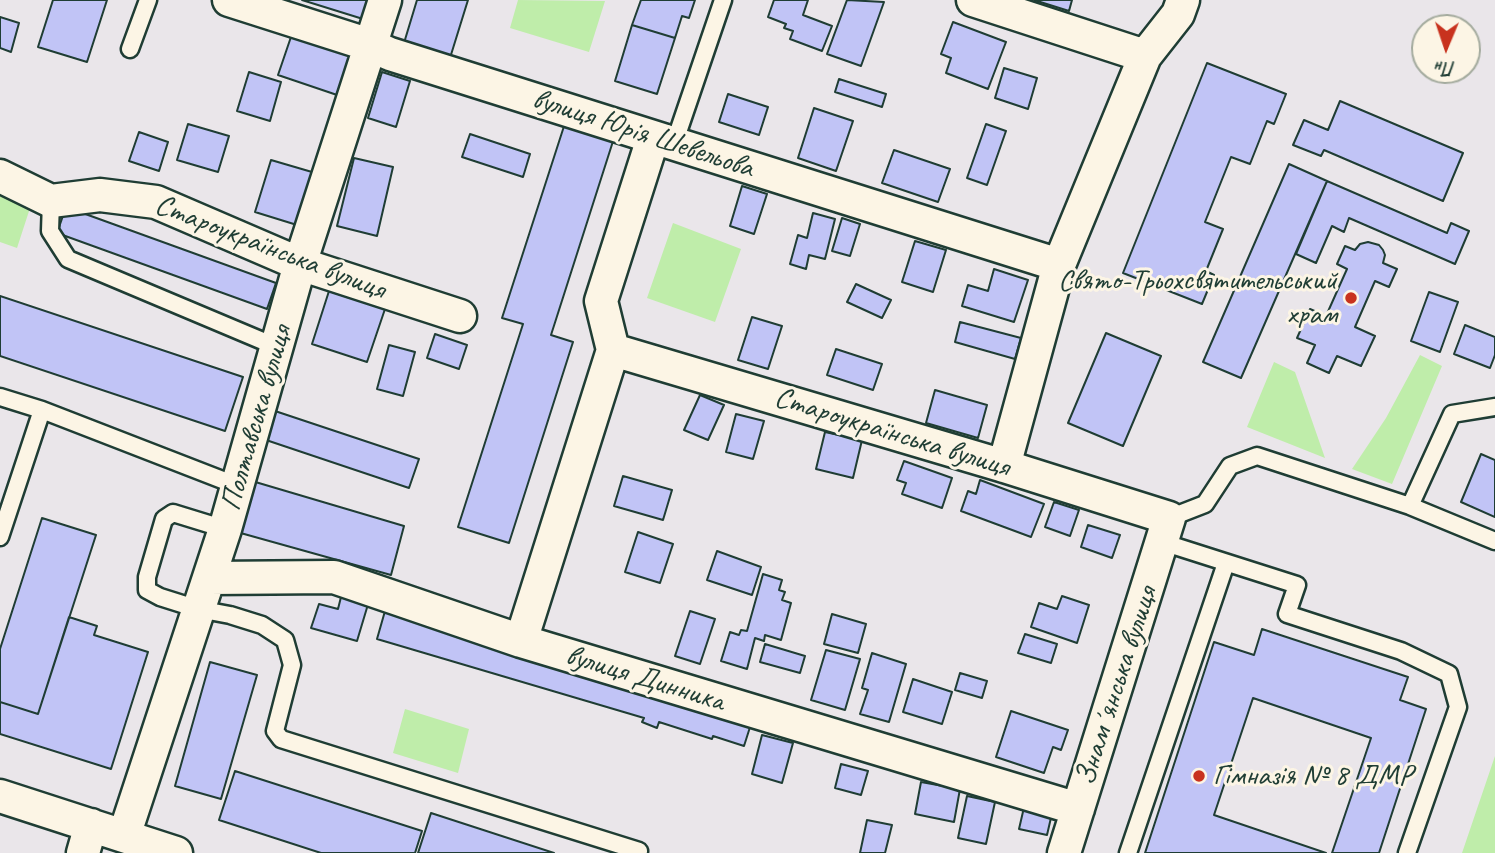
<!DOCTYPE html>
<meta charset="utf-8">
<style>
body{margin:0}
#map{position:relative;width:1495px;height:853px;overflow:hidden;background:#eae6ea;font-family:Caveat,sans-serif}
canvas{display:block}
.north{position:absolute;left:1411px;top:14px;width:70px;height:70px;box-sizing:border-box;background:#fcf5e5;border:2px solid #a4ab9e;border-radius:50%;rotate:182deg;font-size:19px;font-weight:700;line-height:28px;text-align:center;color:#1f3d34}
.north::after{content:'';display:block;margin:auto;width:24px;height:32px;background:#c8321e;clip-path:polygon(50% 0,100% 100%,50% 72%,0 100%)}
</style>
<div id="map">
<canvas width="1495" height="853"></canvas>
<div class="north">Пн</div>
</div>
<script>
const c = document.querySelector('canvas').getContext('2d');
c.lineJoin = 'round';
function fillPath(path, color) {
  c.fillStyle = color;
  c.fill(path, 'evenodd');
}
function shape(rows) {
  const path = new Path2D();
  for (const r of rows) {
    path.moveTo(r[0], r[1]);
    for (let i = 2; i < r.length; i += 2) path.lineTo(r[i], r[i + 1]);
  }
  return path;
}
function strokePath(path, color, width, dash) {
  c.strokeStyle = color;
  c.lineWidth = width;
  c.lineCap = dash ? 'butt' : 'round';
  c.setLineDash(dash || []);
  c.stroke(path);
}
function drawText(font, color, halo, rows, align = 'center') {
  c.font = font + ' Caveat,sans-serif';
  c.lineWidth = 6;
  c.setLineDash([]);
  c.textBaseline = 'middle';
  c.strokeStyle = halo;
  c.fillStyle = color;
  for (const [text, x, y, turn = 0] of rows) {
    c.save();
    c.translate(x, y);
    c.rotate((+turn || 0) * Math.PI / 180);
    c.textAlign = isNaN(turn) ? turn : align;
    if (halo) c.strokeText(text, 0, 0);
    c.fillText(text, 0, 0);
    c.restore();
  }
}
fillPath(shape([
 [518,0,605,1,589,52,510,28],
 [0,192,31,205,17,248,0,242],
 [673,223,741,249,715,322,647,298],
 [1420,355,1442,366,1392,484,1352,469,1386,418],
 [1274,362,1295,372,1325,458,1247,427],
 [405,709,469,729,458,773,393,753],
 [1495,756,1495,853,1462,853]
]), '#bfedaa');
const building = shape([
 [53,0,107,0,87,62,38,47,53,0],
 [302,0,369,0,363,19,302,0],
 [417,0,468,0,450,58,404,43,417,0],
 [641,0,695,0,689,18,682,16,675,38,632,25,641,0],
 [774,0,808,0,803,15,832,26,822,51,790,39,793,31,784,28,786,24,768,17,774,0],
 [847,0,884,2,861,66,827,54,847,0],
 [1034,0,1072,0,1069,11,1034,0],
 [0,17,19,23,11,52,0,48,0,17],
 [953,22,1006,42,988,89,946,73,951,58,941,54,953,22],
 [632,25,675,38,657,94,615,81,632,25],
 [293,31,358,54,343,97,278,75,293,31],
 [1207,63,1286,94,1274,124,1267,121,1250,164,1231,157,1205,222,1223,229,1206,271,1214,275,1202,304,1123,273,1207,63],
 [1004,68,1037,78,1028,109,995,98,1004,68],
 [249,72,281,82,270,121,237,111,249,72],
 [382,72,410,81,396,127,368,118,382,72],
 [839,79,886,94,882,107,835,92,839,79],
 [728,94,768,107,759,135,719,122,728,94],
 [1340,101,1463,153,1443,201,1324,150,1321,156,1293,145,1304,120,1328,130,1340,101],
 [814,108,853,121,836,171,798,158,814,108],
 [566,120,615,135,551,335,573,342,509,543,458,527,523,324,502,318,566,120],
 [188,124,229,136,218,172,177,160,188,124],
 [986,124,1006,131,987,185,967,178,986,124],
 [139,132,168,142,159,171,129,161,139,132],
 [470,134,530,154,523,177,462,157,470,134],
 [894,150,950,169,938,202,882,183,894,150],
 [354,158,393,167,377,236,337,226,354,158],
 [271,160,312,172,297,225,255,212,271,160],
 [1289,164,1327,181,1241,378,1203,362,1289,164],
 [1327,181,1447,233,1451,223,1469,231,1455,264,1349,218,1344,232,1332,226,1316,263,1296,254,1327,181],
 [742,186,767,194,754,234,730,226,742,186],
 [66,207,276,283,267,309,57,233,66,207],
 [813,213,835,219,825,259,809,255,806,269,790,264,798,235,807,238,813,213],
 [842,218,860,224,850,256,832,251,842,218],
 [915,241,946,250,933,292,902,282,915,241],
 [1368,242,1379,245,1383,250,1385,255,1383,263,1397,269,1389,287,1375,281,1355,327,1375,336,1361,366,1337,356,1329,373,1307,363,1315,345,1297,338,1310,309,1326,316,1347,269,1337,264,1345,246,1355,250,1360,244,1368,242],
 [994,269,1028,280,1014,322,962,306,968,285,988,291,994,269],
 [856,284,891,300,882,318,847,302,856,284],
 [329,291,385,309,367,362,312,344,329,291],
 [1429,292,1458,302,1440,352,1411,341,1429,292],
 [0,296,243,377,225,431,0,356,0,296],
 [752,317,782,326,768,369,738,360,752,317],
 [960,322,1021,338,1015,359,955,342,960,322],
 [1465,325,1495,337,1495,355,1490,368,1454,354,1465,325],
 [1106,333,1161,356,1123,446,1068,423,1106,333],
 [435,334,467,345,459,369,427,358,435,334],
 [389,345,415,352,403,396,377,389,389,345],
 [836,349,882,364,873,390,827,375,836,349],
 [935,390,987,405,978,438,926,423,935,390],
 [700,395,724,405,708,440,684,430,700,395],
 [275,411,419,459,409,488,266,440,275,411],
 [736,414,764,421,753,459,726,452,736,414],
 [825,432,862,440,853,478,816,469,825,432],
 [1481,454,1495,460,1495,517,1461,502,1481,454],
 [904,461,952,478,942,508,902,494,906,483,897,480,904,461],
 [623,476,672,490,663,520,614,506,623,476],
 [980,480,1044,504,1031,537,961,511,968,491,976,494,980,480],
 [252,481,404,526,391,575,237,532,252,481],
 [1054,502,1079,510,1070,536,1045,527,1054,502],
 [42,518,96,535,38,714,0,702,0,649,42,518],
 [1088,525,1120,535,1112,558,1081,547,1088,525],
 [638,532,673,544,660,583,625,572,638,532],
 [717,551,761,567,752,595,707,580,717,551],
 [763,574,782,580,779,590,785,592,782,600,791,603,781,640,765,635,764,641,755,638,747,669,721,661,730,632,739,635,741,630,747,631,763,574],
 [342,593,369,601,357,641,311,628,319,604,338,609,342,593],
 [1062,596,1089,605,1077,643,1031,627,1039,603,1057,609,1062,596],
 [385,611,751,724,744,746,713,736,712,739,659,722,657,728,642,722,644,718,377,639,385,611],
 [690,611,715,619,700,664,675,656,690,611],
 [832,614,866,624,858,653,824,644,832,614],
 [69,617,97,626,94,635,148,652,111,769,0,734,0,702,38,714,69,617],
 [1262,629,1408,677,1400,700,1426,709,1379,853,1332,853,1371,738,1253,698,1214,815,1326,853,1145,853,1214,642,1254,655,1262,629],
 [1025,634,1057,644,1051,663,1018,653,1025,634],
 [765,644,805,656,800,673,760,662,765,644],
 [826,650,860,659,845,710,811,700,826,650],
 [872,653,906,664,889,722,860,714,868,690,862,688,872,653],
 [210,662,257,675,221,799,175,786,210,662],
 [960,673,987,681,982,698,955,690,960,673],
 [913,679,952,692,942,724,903,712,913,679],
 [1011,711,1068,730,1061,750,1053,747,1044,773,996,757,1011,711],
 [762,735,793,743,782,783,752,774,762,735],
 [841,764,868,771,861,795,835,788,841,764],
 [235,771,422,831,415,853,321,853,219,820,235,771],
 [921,782,960,789,954,822,915,814,921,782],
 [967,796,995,802,986,844,958,838,967,796],
 [1025,803,1053,809,1047,835,1019,829,1025,803],
 [431,813,554,853,418,853,431,813],
 [867,820,892,825,885,853,860,853,867,820]
]);
fillPath(building, '#c1c4f6');
strokePath(building, '#1f3d34', 2);
const lane = shape([
 [130,49,148,0],
 [674,144,723,0],
 [51,201,50,231,68,259,277,347],
 [0,397,42,410,238,486],
 [1410,506,1452,414,1495,407],
 [1169,518,1205,504,1230,466,1257,456,1410,506,1495,541],
 [225,529,173,513,164,519,147,577,147,590,160,597,198,609,230,615,262,625,285,640,292,665,275,731,281,739,639,851,638,853],
 [0,537,42,410],
 [1162,542,1297,585,1287,614,1401,651,1449,674,1458,707,1407,853],
 [1128,853,1226,563]
]);
const street = shape([
 [229,0,370,45,390,54,1059,265],
 [973,0,1145,56],
 [0,176,51,201,100,195,156,202,300,264,460,316],
 [613,350,1004,466,1169,518,1064,853],
 [1004,466,1059,265,1145,56,1178,14,1183,0],
 [210,578,334,577,521,641,1078,809],
 [521,641,613,350,601,301,653,138],
 [0,796,176,853],
 [124,836,225,529,300,264,385,0],
 [83,853,91,825]
]);
strokePath(lane, '#1f3d34', 21);
strokePath(street, '#1f3d34', 37);
strokePath(lane, '#fcf5e5', 16);
strokePath(street, '#fcf5e5', 32);
for (const [x, y, r, color] of [
 [1351,298,7,"#c8321e"],
 [1199,776,7,"#c8321e"]
]) {
  const dot = new Path2D();
  dot.arc(x, y, r, 0, 2 * Math.PI);
  c.fillStyle = color;
  c.fill(dot);
  strokePath(dot, '#fcf5e5', 2.5);
}
drawText('30px', '#1f3d34', '#fcf5e5', [
 ["вулиця Юрія Шевельова",643,134,18],
 ["Староукраїнська вулиця",270,248,21],
 ["Полтавська вулиця",257,418,-74],
 ["Староукраїнська вулиця",892,433,17],
 ["вулиця Динника",645,679,17],
 ["Знамʼянська вулиця",1117,686,-72]
]);
drawText('30px', '#1f3d34', '#fcf5e5', [
 ["Свято-Трьохсвятительський",1337,281],
 ["храм",1337,315],
 ["Гімназія № 8 ДМР",1213,776,"left"]
], 'right');
</script>
